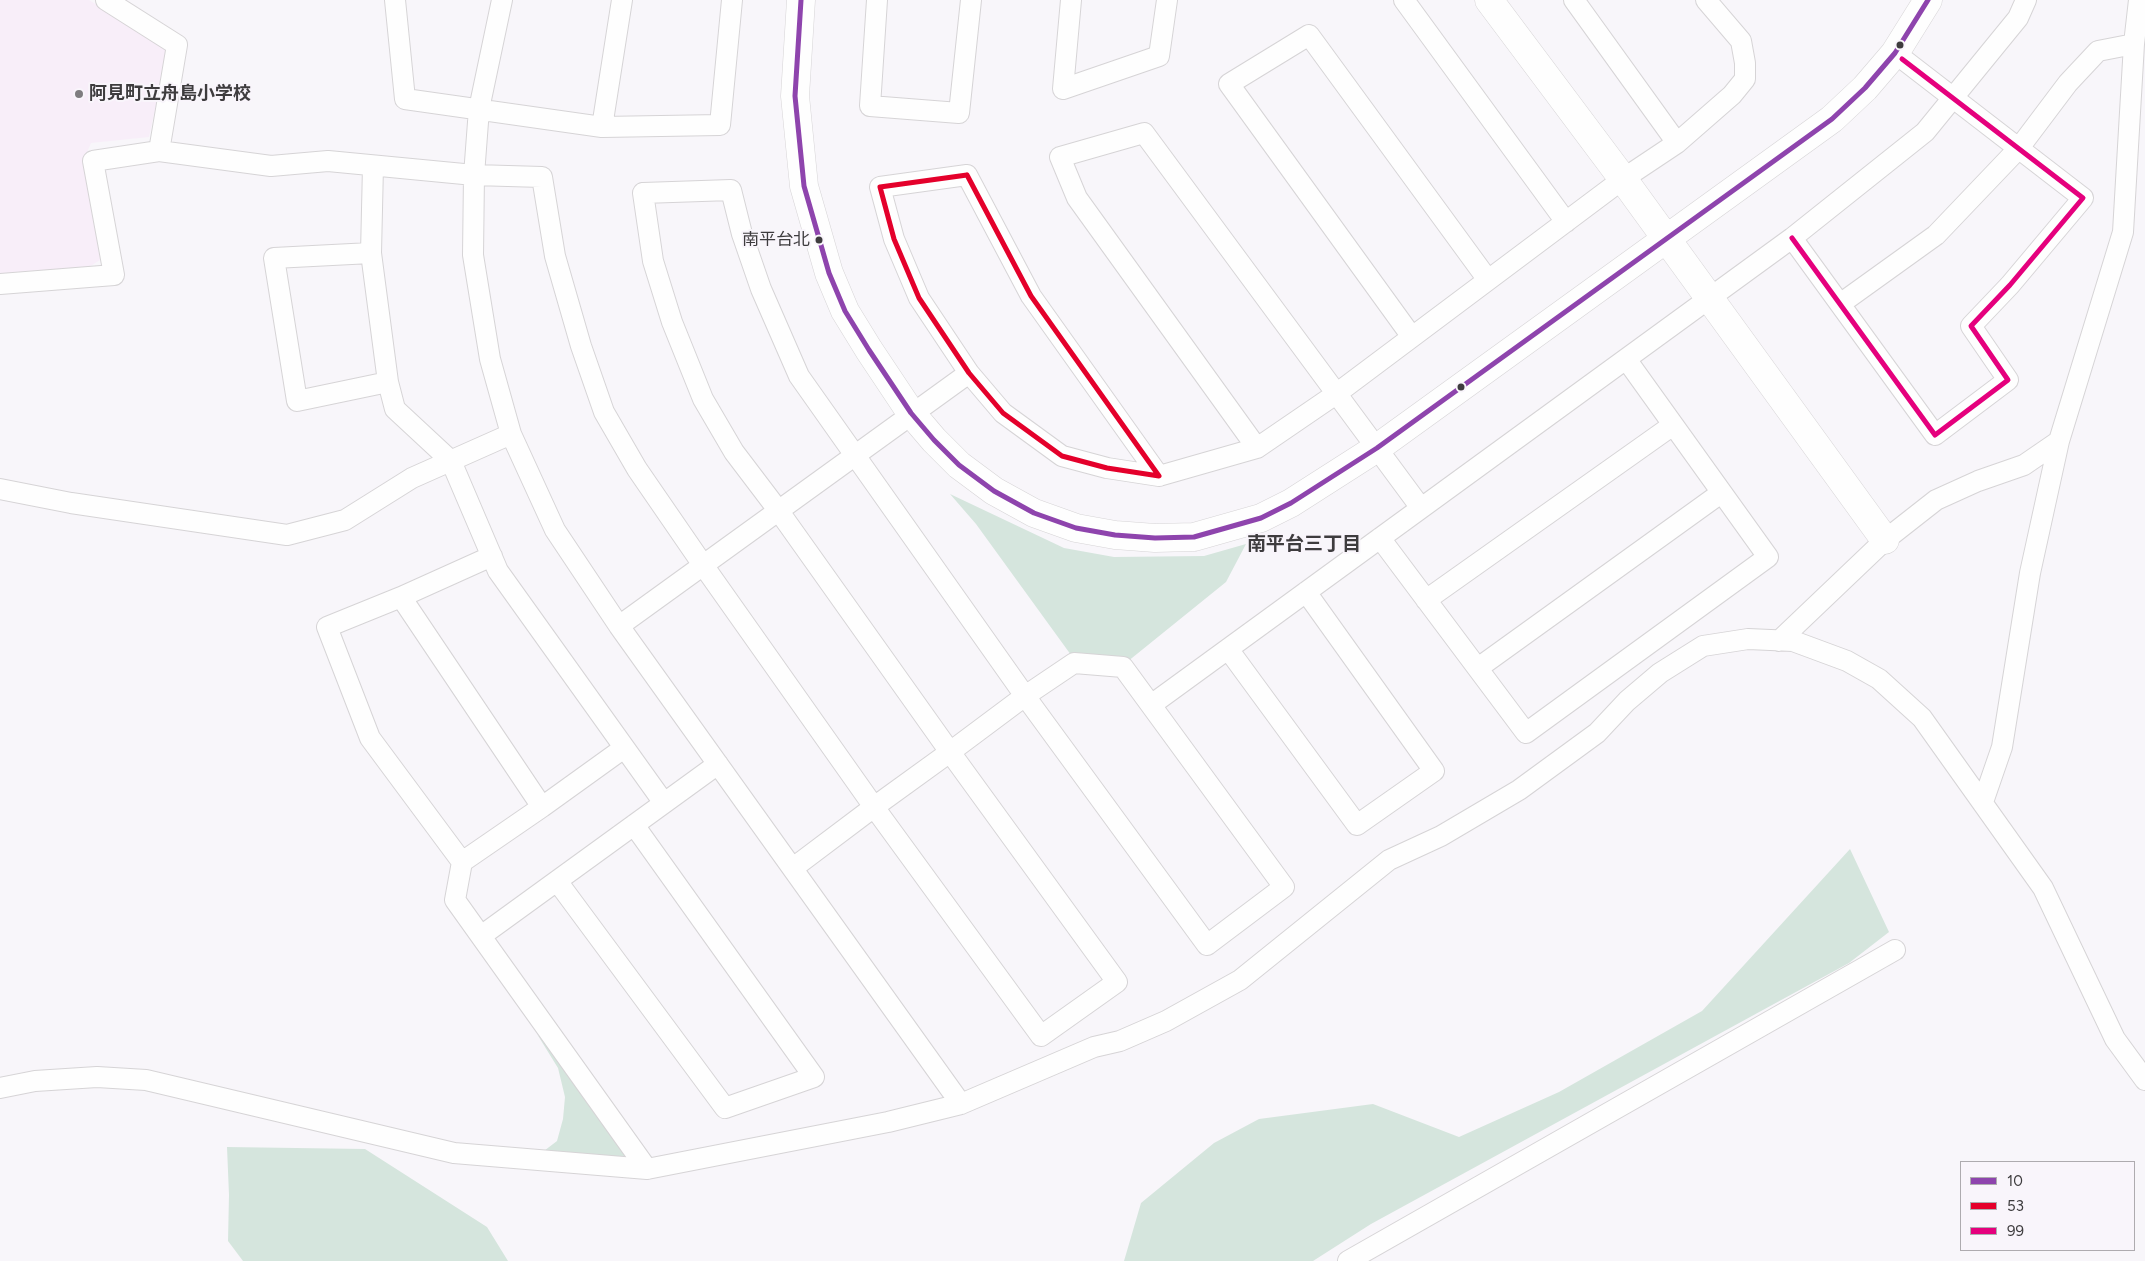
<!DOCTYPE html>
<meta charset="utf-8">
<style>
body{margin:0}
#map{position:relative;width:2145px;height:1261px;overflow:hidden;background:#f8f6fa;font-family:Figtree,sans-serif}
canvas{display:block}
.legend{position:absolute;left:1960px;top:1161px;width:175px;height:90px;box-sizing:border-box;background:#f9f5fb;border:1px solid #aeabaf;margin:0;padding:6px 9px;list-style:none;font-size:15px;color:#3e3c3e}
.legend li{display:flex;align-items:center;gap:10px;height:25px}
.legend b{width:25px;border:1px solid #aeabaf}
</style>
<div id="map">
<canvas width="2145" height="1261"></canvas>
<ul class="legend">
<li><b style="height:6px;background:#8e44ad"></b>10</li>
<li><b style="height:6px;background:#e4002b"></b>53</li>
<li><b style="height:6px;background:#e5007d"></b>99</li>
</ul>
</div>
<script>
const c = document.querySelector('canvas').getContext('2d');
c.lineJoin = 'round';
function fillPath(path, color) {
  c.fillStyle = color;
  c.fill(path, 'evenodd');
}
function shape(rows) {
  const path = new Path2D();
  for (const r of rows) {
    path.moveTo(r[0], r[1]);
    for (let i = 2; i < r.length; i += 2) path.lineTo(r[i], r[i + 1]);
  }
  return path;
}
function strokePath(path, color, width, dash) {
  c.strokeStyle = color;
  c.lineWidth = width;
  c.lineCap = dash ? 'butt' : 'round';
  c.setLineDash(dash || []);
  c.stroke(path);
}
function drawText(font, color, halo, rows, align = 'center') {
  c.font = font + ' Figtree,"Noto Sans JP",sans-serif';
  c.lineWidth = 4;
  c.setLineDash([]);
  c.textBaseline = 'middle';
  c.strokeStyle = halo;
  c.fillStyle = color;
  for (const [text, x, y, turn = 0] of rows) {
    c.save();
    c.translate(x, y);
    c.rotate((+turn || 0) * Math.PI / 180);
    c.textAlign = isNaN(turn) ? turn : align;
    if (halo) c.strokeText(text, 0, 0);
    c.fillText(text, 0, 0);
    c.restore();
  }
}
fillPath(shape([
 [0,0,89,0,168,50,149,137,91,143,84,159,100,260,89,267,0,274]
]), '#f8eef9');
fillPath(shape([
 [950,494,1064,548,1114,557,1204,556,1246,544,1226,582,1127,662,1071,655,976,524],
 [1850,849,1889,932,1849,963,1371,1224,1313,1261,1124,1261,1141,1203,1214,1143,1259,1119,1373,1104,1459,1137,1559,1092,1702,1011],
 [537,1034,639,1165,540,1154,557,1141,563,1119,565,1097,558,1068],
 [227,1147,365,1149,487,1227,508,1261,243,1261,228,1241,229,1195]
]), '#d5e5dd');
const street = shape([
 [395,0,405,99,602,127,720,125,732,0],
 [502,0,479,109,474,175,473,255,490,359,511,434,555,530,619,626,961,1104],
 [877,0,870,106,959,113,971,0],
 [1071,0,1063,89,1159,56,1167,0],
 [1404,0,1566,222],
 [1574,0,1677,143],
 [602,127,622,0],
 [159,151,271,166,328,161,474,175,542,177,555,256,581,346,604,412,637,469,703,565,874,807,1041,1036,1117,982,950,752,778,510,734,452,703,399,672,322,653,261,643,193,731,190,742,234,761,289,799,376,1025,696,1207,945,1284,887,1123,667,1074,663,1025,696,950,752,874,807,793,868],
 [373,166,371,253,388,382,395,409,451,461,498,571,664,803],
 [967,175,1031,296,1159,476,1107,468,1062,456,1003,413,969,373,919,298,894,239,880,187,967,175],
 [1792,238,1935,435,2008,380,1971,326,2010,285,2083,198,1895,53],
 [371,253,274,258,297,401,388,382],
 [0,284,114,275,93,161,159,151,177,45,106,0],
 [1840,304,1936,235,2019,148,2068,83,2098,51,2134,44,2139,0],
 [1412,337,1229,84,1309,35,1488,280],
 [1257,448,1077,198,1060,157,1144,133,1421,508],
 [1159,476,1257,448,1336,394,1623,179,1677,143,1732,95,1745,79,1745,63,1741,41,1706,0],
 [0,489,71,503,287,535,345,520,412,478,511,434],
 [1380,538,1526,733,1768,557,1626,359],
 [401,597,492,556],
 [1426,600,1673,425],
 [619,626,969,373],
 [1779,641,1885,540,1936,500,1978,481,2024,465,2059,441],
 [1228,649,1357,825,1434,771,1306,592],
 [1478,668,1721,493],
 [1151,705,1792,238,1925,132,2018,18,2026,0],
 [1983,802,2002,747,2030,573,2059,441,2123,232,2134,44],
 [542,807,624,748],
 [462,862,542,807,401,597,327,627,370,738,462,862,455,900,647,1169],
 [557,881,725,1108,814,1077,634,825],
 [481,936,718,764],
 [0,1088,35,1081,97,1077,146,1080,454,1153,647,1169,888,1122,961,1104,1094,1047,1120,1041,1166,1021,1240,980,1389,860,1441,836,1519,790,1597,733,1627,701,1660,673,1703,646,1748,639,1793,641,1847,661,1879,679,1922,718,2043,888,2115,1039,2145,1080],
 [1348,1261,1895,950]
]);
const secondary = shape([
 [801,0,795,96,804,186,829,273,845,311,869,350,911,413,934,440,959,465,994,491,1034,513,1076,528,1115,535,1155,538,1194,537,1261,518,1291,503,1377,448,1832,119,1865,88,1895,53,1928,0],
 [1489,0,1623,179,1885,540]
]);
strokePath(street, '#d6d4d6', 22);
strokePath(secondary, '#d6d4d6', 29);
strokePath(street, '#fefefe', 20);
strokePath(secondary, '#fefefe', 28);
strokePath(shape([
 [801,0,795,96,804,186,829,273,845,311,869,350,911,413,934,440,959,465,994,491,1034,513,1076,528,1115,535,1155,538,1194,537,1261,518,1291,503,1377,448,1832,119,1865,88,1895,53,1928,0]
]), '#8e44ad', 5);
strokePath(shape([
 [967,175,1031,296,1159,476,1107,468,1062,456,1003,413,969,373,919,298,894,239,880,187,967,175]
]), '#e4002b', 5);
strokePath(shape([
 [1792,238,1935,435,2008,380,1971,326,2010,285,2083,198,1902,59]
]), '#e5007d', 5);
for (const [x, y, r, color] of [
 [1900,45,4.5,"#3e3c3e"],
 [79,94,5,"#7f7d80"],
 [819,240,4.5,"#3e3c3e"],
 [1461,387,4.5,"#3e3c3e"]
]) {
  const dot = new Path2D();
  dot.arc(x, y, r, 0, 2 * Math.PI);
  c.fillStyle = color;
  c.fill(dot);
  strokePath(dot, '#f9f5fb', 2);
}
drawText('17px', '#3e3c3e', '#f9f5fb', [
 ["南平台北",810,240]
], 'right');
drawText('bold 18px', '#3e3c3e', '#f9f5fb', [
 ["阿見町立舟島小学校",89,94]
], 'left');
drawText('bold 19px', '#3e3c3e', '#f9f5fb', [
 ["南平台三丁目",1304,544]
]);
</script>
